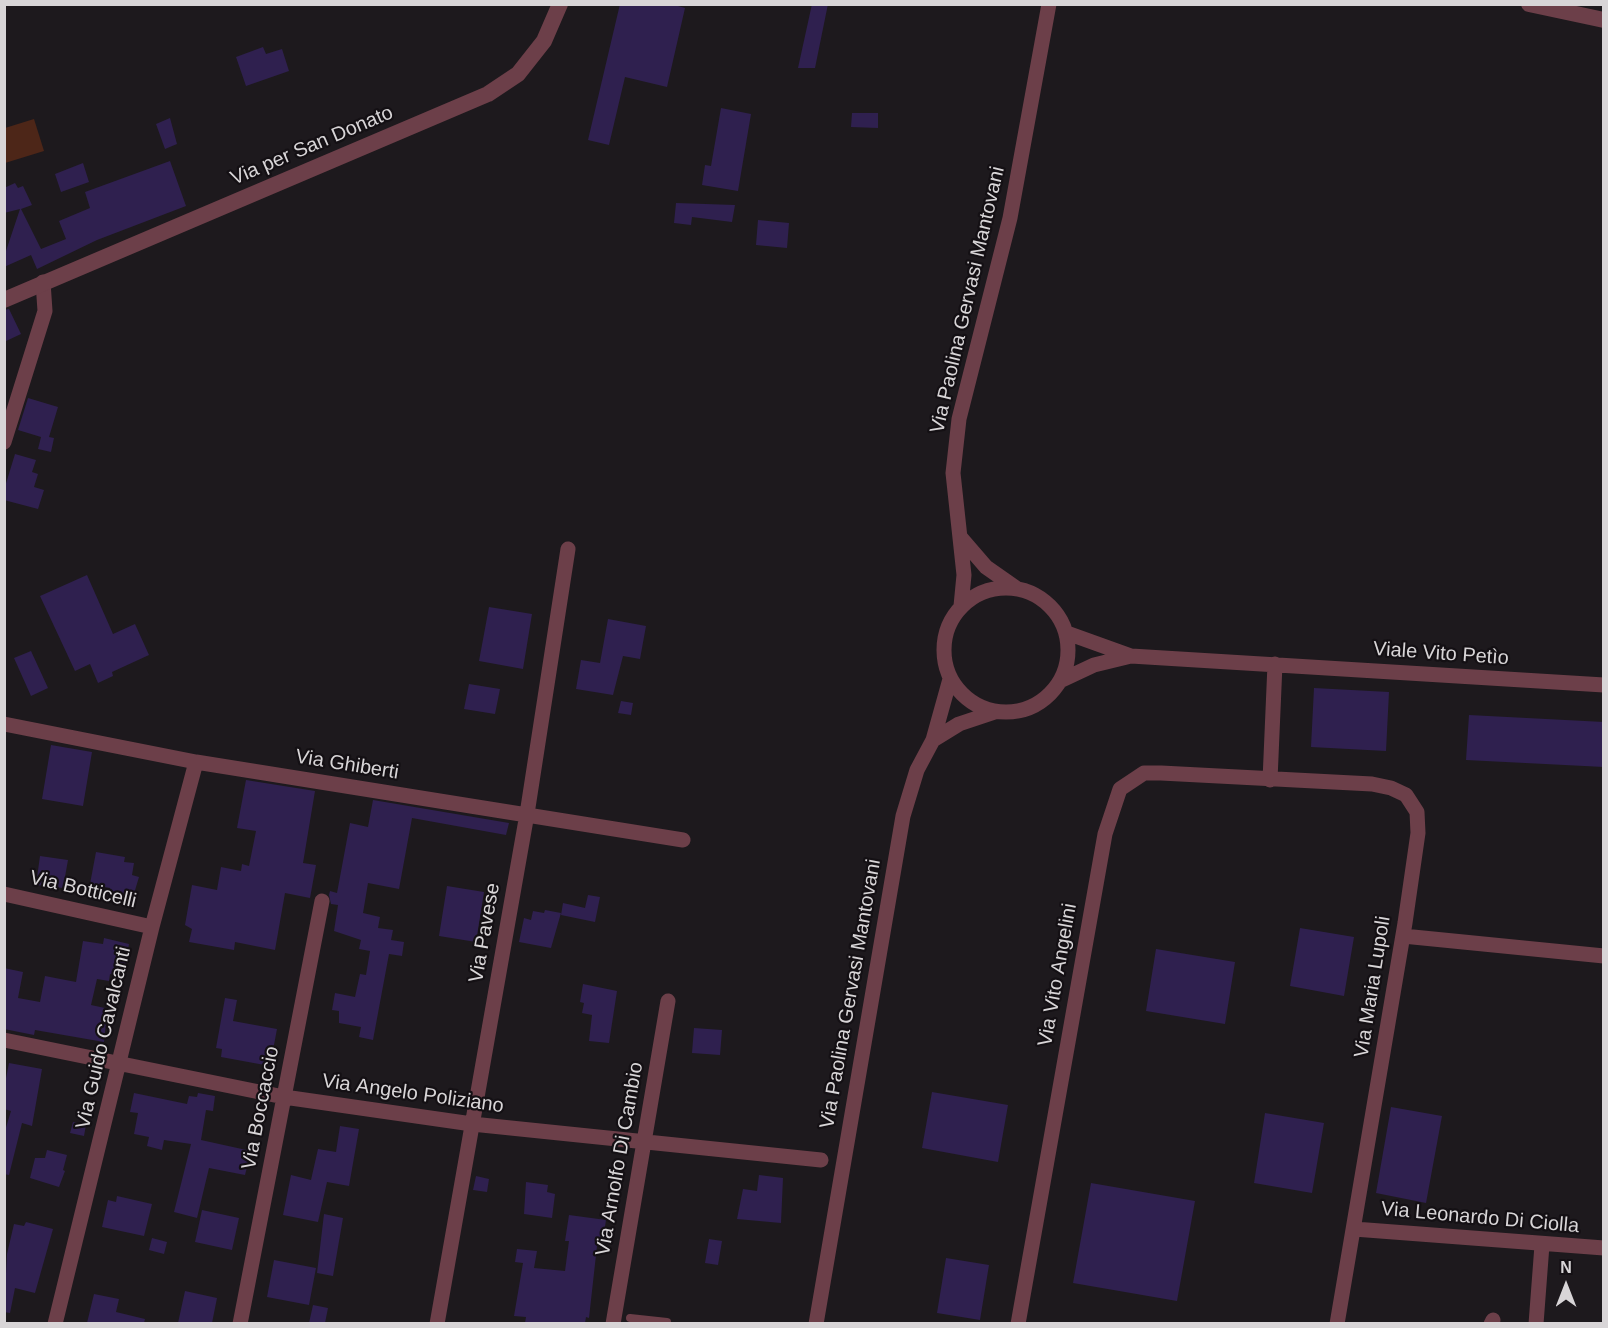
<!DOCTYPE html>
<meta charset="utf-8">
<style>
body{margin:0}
#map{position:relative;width:1608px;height:1328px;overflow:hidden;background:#1d191d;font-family:Arial,sans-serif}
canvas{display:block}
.frame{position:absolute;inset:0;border:6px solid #d8d5d7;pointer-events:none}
.north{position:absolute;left:1536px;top:1256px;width:60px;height:60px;-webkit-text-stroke:4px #141014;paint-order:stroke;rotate:0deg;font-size:16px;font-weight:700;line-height:24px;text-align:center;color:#d8d5d7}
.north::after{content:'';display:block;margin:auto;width:21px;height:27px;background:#d8d5d7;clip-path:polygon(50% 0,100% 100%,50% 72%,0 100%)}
</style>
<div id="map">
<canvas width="1608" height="1328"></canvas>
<div class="frame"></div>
<div class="north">N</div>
</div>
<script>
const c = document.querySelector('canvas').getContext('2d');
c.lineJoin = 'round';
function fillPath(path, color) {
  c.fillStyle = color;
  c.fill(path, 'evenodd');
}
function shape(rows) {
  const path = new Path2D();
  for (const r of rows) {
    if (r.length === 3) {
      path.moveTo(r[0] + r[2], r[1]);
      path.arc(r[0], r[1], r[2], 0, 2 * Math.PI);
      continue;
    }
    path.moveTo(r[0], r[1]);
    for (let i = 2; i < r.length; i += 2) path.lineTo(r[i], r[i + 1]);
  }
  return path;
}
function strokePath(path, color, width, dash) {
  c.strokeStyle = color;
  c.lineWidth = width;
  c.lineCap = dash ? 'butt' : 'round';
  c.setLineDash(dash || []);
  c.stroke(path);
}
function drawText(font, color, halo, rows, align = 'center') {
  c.font = font + ' Arial,sans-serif';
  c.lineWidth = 4.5;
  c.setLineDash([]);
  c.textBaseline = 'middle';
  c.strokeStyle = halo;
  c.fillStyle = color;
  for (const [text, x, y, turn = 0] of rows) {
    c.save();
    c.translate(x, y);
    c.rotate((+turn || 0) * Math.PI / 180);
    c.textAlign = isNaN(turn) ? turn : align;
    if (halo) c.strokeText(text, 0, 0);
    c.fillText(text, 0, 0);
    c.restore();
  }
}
fillPath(shape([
 [34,119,44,151,5,163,5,128]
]), '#4d2618');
fillPath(shape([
 [620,4,671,4,685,8,667,87,625,77,609,145,588,140],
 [812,4,828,4,815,68,798,68],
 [263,47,266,54,282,49,289,71,246,86,236,57],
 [721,108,751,114,738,191,702,185,705,165,711,166],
 [852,113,878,113,878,128,851,127],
 [170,118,177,144,165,149,156,124],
 [170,161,186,206,97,240,37,269,31,255,4,267,4,257,20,209,4,213,4,188,15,183,18,188,23,186,32,205,21,209,41,249,66,239,59,221,90,208,85,192],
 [83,163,89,182,61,192,55,174],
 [676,203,735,205,732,222,692,217,691,225,674,223],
 [758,220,789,223,787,248,756,245],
 [9,309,21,334,4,342,4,310],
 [28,398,58,407,49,437,54,438,51,452,38,449,41,437,18,430],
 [15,454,36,460,32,472,38,474,34,487,44,490,38,509,4,500,4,490],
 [87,575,113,634,135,624,149,655,112,672,113,676,98,683,90,664,75,671,40,596],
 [489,607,532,614,523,669,479,661],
 [608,619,646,626,640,659,623,656,613,695,576,689,581,660,600,663],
 [31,651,48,688,31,696,14,658],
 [469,684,500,689,495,714,464,709],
 [1314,688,1389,692,1386,751,1311,747],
 [621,701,633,703,631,715,618,713],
 [1469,715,1604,722,1604,767,1466,760],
 [51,745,92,752,83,806,42,799],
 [246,780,315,791,303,863,316,865,310,898,285,893,275,950,235,942,234,950,189,942,192,929,185,925,192,885,217,890,221,867,241,871,242,864,249,866,256,831,237,828],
 [373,800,509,823,506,835,412,818,399,889,368,883,363,913,380,917,378,928,393,930,391,940,404,942,402,956,389,954,373,1040,359,1037,361,1027,339,1023,339,1011,332,1010,335,993,355,997,360,974,366,975,370,951,359,949,361,940,334,931,338,905,331,904,329,895,330,891,337,893,350,823,368,827],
 [96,852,125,857,124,862,134,863,132,875,139,877,133,897,109,895,110,888,90,884],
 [40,856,68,860,63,888,36,885],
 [447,886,484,892,476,942,439,936],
 [588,895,600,897,595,922,561,915,563,903,585,908],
 [545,910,561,913,551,948,519,942,524,918,531,920,533,911,544,913],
 [1300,928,1354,937,1344,996,1290,986],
 [104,938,129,944,125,967,119,966,117,976,110,974,109,981,97,979,91,1005,105,1008,104,1011,107,1012,104,1042,35,1030,34,1035,4,1029,4,968,23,972,18,998,40,1002,45,976,76,982,83,941,103,944],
 [1156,949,1235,962,1225,1024,1146,1011],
 [583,984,617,991,609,1043,589,1041,592,1015,582,1013,584,1003,580,1002],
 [225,998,237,1000,233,1021,277,1029,270,1066,221,1057,222,1049,216,1048],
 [694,1028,722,1030,720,1055,692,1053],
 [9,1063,42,1069,32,1126,22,1123,9,1175,4,1174,4,1134,11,1111,4,1109,4,1088],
 [932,1092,1008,1105,998,1162,922,1148],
 [134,1093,187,1104,189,1096,197,1097,198,1093,215,1096,213,1111,206,1110,201,1140,251,1151,245,1175,209,1168,197,1218,174,1212,191,1144,164,1140,162,1150,147,1146,149,1137,134,1134,138,1113,130,1112],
 [1391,1107,1442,1116,1426,1203,1376,1193],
 [1265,1113,1324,1123,1312,1193,1254,1183],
 [73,1122,86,1125,84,1136,70,1133],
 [340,1126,359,1129,349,1186,327,1182,318,1222,283,1215,291,1175,311,1180,318,1149,336,1152],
 [47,1150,67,1155,63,1170,65,1171,59,1187,30,1178,35,1158,45,1158],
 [759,1175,783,1178,781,1223,737,1219,743,1189,757,1191],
 [476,1176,489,1179,487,1192,473,1190],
 [526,1182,548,1185,547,1192,555,1194,552,1218,524,1214],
 [1091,1183,1195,1201,1177,1301,1073,1283],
 [117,1196,152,1204,144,1236,102,1227,108,1200,116,1202],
 [202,1210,239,1218,232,1250,195,1242],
 [324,1214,343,1218,333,1276,317,1273],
 [569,1215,606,1220,602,1247,597,1246,589,1318,586,1317,585,1323,525,1323,526,1317,514,1316,523,1263,515,1262,517,1249,537,1251,534,1268,565,1271,569,1241,565,1241],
 [26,1222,53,1229,35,1293,15,1288,10,1313,4,1312,7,1254,14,1224,24,1226],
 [152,1238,167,1242,164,1254,149,1250],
 [709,1239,722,1241,718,1265,705,1263],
 [946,1258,989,1265,980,1320,937,1313],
 [274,1260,316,1268,309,1305,267,1297],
 [185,1291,217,1298,212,1323,178,1323],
 [94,1294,119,1299,116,1312,145,1319,144,1323,87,1323],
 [313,1305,328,1308,325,1323,309,1323]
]), '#2f204f');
strokePath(shape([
 [630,1318,667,1322]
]), '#6c3f49', 8);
strokePath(shape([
 [4,442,45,311,43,282],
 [961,538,986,567,1016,588],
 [1006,650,62],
 [961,606,964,575,953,473,959,419,1010,218,1049,4],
 [1067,633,1131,656,1604,685],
 [1062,680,1094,665,1131,656],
 [4,724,196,762,683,840],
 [933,740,959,724,995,712],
 [1270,780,1275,664],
 [4,894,152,927],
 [1403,936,1604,956],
 [4,1040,284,1097,472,1124,821,1160],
 [1354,1229,1604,1248],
 [55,1324,152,927,196,762],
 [240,1324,322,901],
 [437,1324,527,814,568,549],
 [613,1324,668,1001],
 [816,1324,903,816,917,770,933,740,950,679],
 [1018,1324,1105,834,1120,789,1144,773,1161,773,1372,784,1391,788,1406,795,1417,812,1418,833,1405,923,1337,1324],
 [1491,1324,1493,1320],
 [1536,1324,1542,1245]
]), '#6c3f49', 15);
strokePath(shape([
 [1529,4,1604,20],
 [4,300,488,94,518,74,544,41,560,4]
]), '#6c3f49', 16);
drawText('20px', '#d8d5d7', '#141014', [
 ["Via per San Donato",312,146,-23],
 ["Via Paolina Gervasi Mantovani",968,300,-77],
 ["Viale Vito Petìo",1441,654,4],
 ["Via Ghiberti",347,765,9],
 ["Via Botticelli",83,890,13],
 ["Via Pavese",485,933,-80],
 ["Via Vito Angelini",1058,975,-80],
 ["Via Maria Lupoli",1373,987,-81],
 ["Via Paolina Gervasi Mantovani",851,994,-80],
 ["Via Guido Cavalcanti",104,1038,-77],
 ["Via Angelo Poliziano",413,1094,8],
 ["Via Boccaccio",261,1108,-79],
 ["Via Arnolfo Di Cambio",620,1159,-80],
 ["Via Leonardo Di Ciolla",1480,1218,5]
]);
</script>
